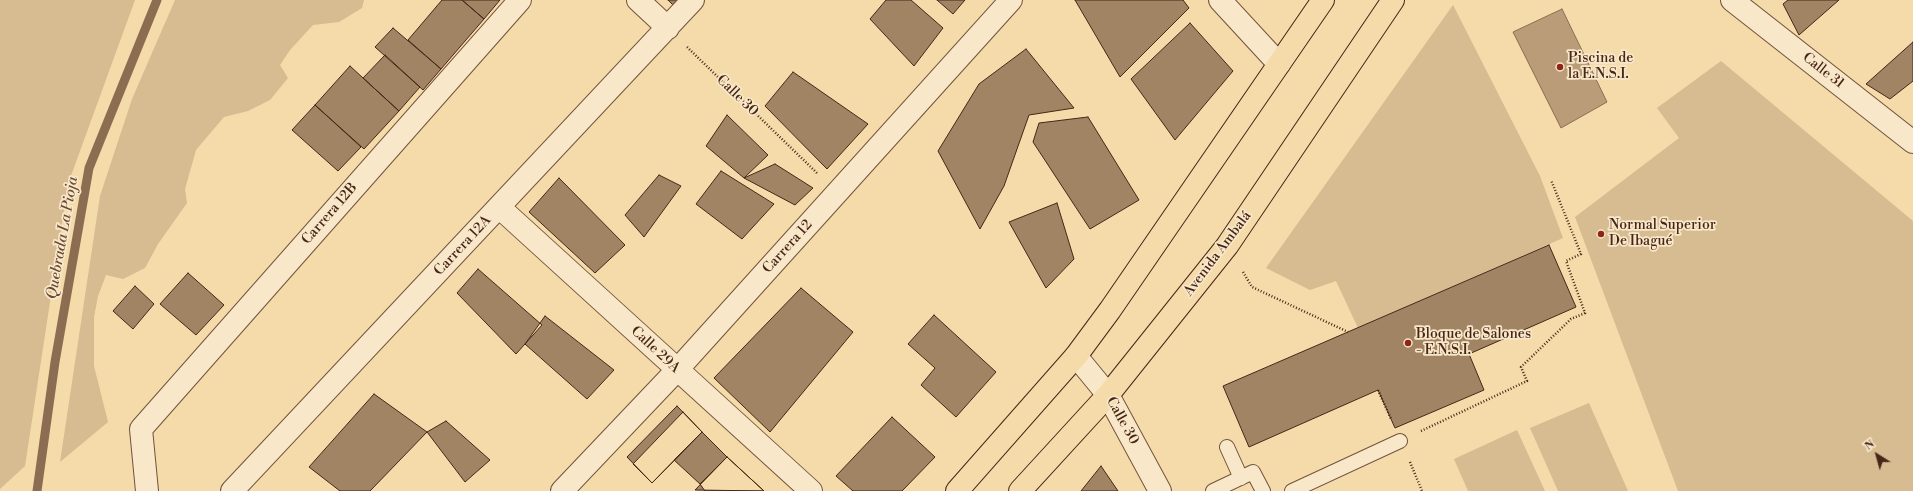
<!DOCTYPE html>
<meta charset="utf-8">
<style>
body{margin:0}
#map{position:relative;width:1913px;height:491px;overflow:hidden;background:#f5daaa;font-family:"Libre Bodoni",serif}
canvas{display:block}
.north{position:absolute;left:1857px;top:435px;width:40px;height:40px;-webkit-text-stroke:3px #f8e7c8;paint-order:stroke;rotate:323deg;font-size:11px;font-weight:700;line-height:16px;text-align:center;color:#472618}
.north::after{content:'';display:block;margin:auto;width:14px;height:18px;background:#472618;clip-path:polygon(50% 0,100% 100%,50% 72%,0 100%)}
</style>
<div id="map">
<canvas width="1913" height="491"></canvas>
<div class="north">N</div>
</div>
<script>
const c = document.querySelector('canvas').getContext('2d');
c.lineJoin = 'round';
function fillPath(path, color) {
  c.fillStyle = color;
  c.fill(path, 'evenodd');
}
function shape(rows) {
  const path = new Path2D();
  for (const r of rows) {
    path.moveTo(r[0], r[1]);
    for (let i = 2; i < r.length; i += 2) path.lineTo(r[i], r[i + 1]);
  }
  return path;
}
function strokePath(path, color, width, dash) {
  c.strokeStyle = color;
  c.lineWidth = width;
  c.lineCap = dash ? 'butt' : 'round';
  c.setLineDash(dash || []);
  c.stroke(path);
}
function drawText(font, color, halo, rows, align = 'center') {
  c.font = font + ' "Libre Bodoni",serif';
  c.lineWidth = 3.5;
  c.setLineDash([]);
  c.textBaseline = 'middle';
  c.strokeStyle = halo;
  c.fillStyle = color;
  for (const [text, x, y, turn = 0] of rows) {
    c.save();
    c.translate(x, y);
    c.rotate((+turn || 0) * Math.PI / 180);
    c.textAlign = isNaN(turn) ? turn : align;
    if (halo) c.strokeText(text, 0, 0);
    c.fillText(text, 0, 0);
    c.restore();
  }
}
fillPath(shape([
 [0,0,135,0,68,184,25,466,0,489],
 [175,0,364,0,362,8,339,22,313,25,290,50,280,65,288,78,270,100,248,111,224,117,196,150,185,189,187,203,158,244,145,268,123,279,106,275,98,296,94,317,94,366,108,422,60,462,100,196,132,99],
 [1453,5,1540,176,1563,238,1358,328,1336,281,1310,290,1266,268],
 [1721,61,1913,221,1913,491,1678,491,1575,217,1679,138,1657,108],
 [1589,403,1628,491,1558,491,1530,428],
 [1517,430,1545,491,1468,491,1454,459]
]), '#d7bb91');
const water = shape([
 [1562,9,1607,102,1561,128,1513,32,1562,9]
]);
fillPath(water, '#ba9d78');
strokePath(water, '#8c6d52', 1);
strokePath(shape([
 [37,491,55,362,89,168,157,0]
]), '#8c6d52', 9);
const building = shape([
 [442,0,462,0,484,19,441,69,408,40,442,0],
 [462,0,500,0,484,19,462,0],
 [668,0,679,0,674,6,668,0],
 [886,0,911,0,943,28,914,66,870,19,886,0],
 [937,0,965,0,953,14,937,0],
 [1075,0,1183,0,1189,8,1120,77,1075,0],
 [1788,0,1839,0,1799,35,1783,4,1788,0],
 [1190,23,1233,71,1175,140,1131,79,1190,23],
 [393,28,441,69,423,90,375,47,393,28],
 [1913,42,1913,81,1890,99,1866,84,1913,42],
 [1026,49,1074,108,1029,115,1004,186,980,229,938,151,979,84,1026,49],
 [385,55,420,87,399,111,363,78,385,55],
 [350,66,399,111,364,149,315,105,350,66],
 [793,72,868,124,827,169,765,106,793,72],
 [315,105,361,147,338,171,292,130,315,105],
 [727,115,768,155,744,178,706,146,727,115],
 [1088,117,1139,200,1090,229,1033,142,1039,123,1088,117],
 [775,164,813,188,795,205,744,178,775,164],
 [721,171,774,204,742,239,696,204,721,171],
 [659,175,681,186,644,237,625,215,659,175],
 [559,178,625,245,595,273,529,212,559,178],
 [1057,203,1074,259,1046,288,1009,222,1057,203],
 [1549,245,1576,307,1469,354,1484,390,1395,428,1378,390,1249,447,1223,386,1549,245],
 [478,269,542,325,516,354,457,293,478,269],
 [188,273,224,305,196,335,160,304,188,273],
 [135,286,154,304,133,329,113,311,135,286],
 [801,288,853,332,770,432,714,378,801,288],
 [934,315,996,372,956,417,921,385,935,368,908,344,934,315],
 [545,316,614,370,587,399,525,344,545,316],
 [374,394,427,432,370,491,340,491,309,467,374,394],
 [677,406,702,432,652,483,627,457,677,406],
 [683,412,702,432,652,483,633,464,683,412],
 [892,417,935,457,902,491,853,491,836,476,892,417],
 [446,421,490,460,465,482,427,432,446,421],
 [702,432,727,457,700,484,674,460,702,432],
 [727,457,764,491,695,490,727,457],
 [727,457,764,491,705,491,700,484,727,457],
 [1101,466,1118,491,1081,491,1101,466]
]);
fillPath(building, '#a18464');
strokePath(building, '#472618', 1);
const service = shape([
 [1227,447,1241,478],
 [1213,491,1253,472,1263,491],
 [1292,491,1400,441]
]);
const minor = shape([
 [638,0,668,28],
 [1220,0,1279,64],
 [1732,0,1913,142],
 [499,207,811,491],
 [1076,356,1108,395,1160,491],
 [147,491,141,429,520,0],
 [232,491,693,0],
 [562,491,677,370,1011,0]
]);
const primary = shape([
 [957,491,1076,356,1110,310,1323,0],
 [1020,491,1108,395,1227,246,1393,0]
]);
strokePath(service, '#72533c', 16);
strokePath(minor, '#72533c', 24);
strokePath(primary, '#472618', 24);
strokePath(shape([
 [687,47,818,174],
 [1243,272,1252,287,1348,332],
 [1378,390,1391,419],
 [1421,431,1527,381,1521,367,1571,319,1585,313,1566,261,1581,254,1551,180],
 [1410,462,1422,491]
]), '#472618', 2.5, [1, 2]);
strokePath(service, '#f8e7c8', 14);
strokePath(minor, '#f8e7c8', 22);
strokePath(primary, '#f5daaa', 22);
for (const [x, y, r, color] of [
 [1560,67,4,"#8f2418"],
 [1601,234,4,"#8f2418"],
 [1408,343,4,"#8f2418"]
]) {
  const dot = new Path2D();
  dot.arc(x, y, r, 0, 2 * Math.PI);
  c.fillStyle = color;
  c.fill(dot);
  strokePath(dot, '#f8e7c8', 1.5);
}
drawText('14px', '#472618', '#f8e7c8', [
 ["Piscina de",1568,59],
 ["la E.N.S.I.",1568,75],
 ["Normal Superior",1609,226],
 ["De Ibagué",1609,242],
 ["Bloque de Salones",1416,335],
 ["- E.N.S.I.",1416,351]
], 'left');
drawText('14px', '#472618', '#f8e7c8', [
 ["Calle 31",1823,71,38],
 ["Calle 30",737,96,44],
 ["Carrera 12B",330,214,-49],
 ["Carrera 12A",463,246,-47],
 ["Carrera 12",788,247,-48],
 ["Avenida Ambalá",1218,254,-53],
 ["Calle 29A",655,350,43],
 ["Calle 30",1122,421,61]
]);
drawText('italic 15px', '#6a4a35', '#f8e7c8', [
 ["Quebrada La Pioja",63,238,-80]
]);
</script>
